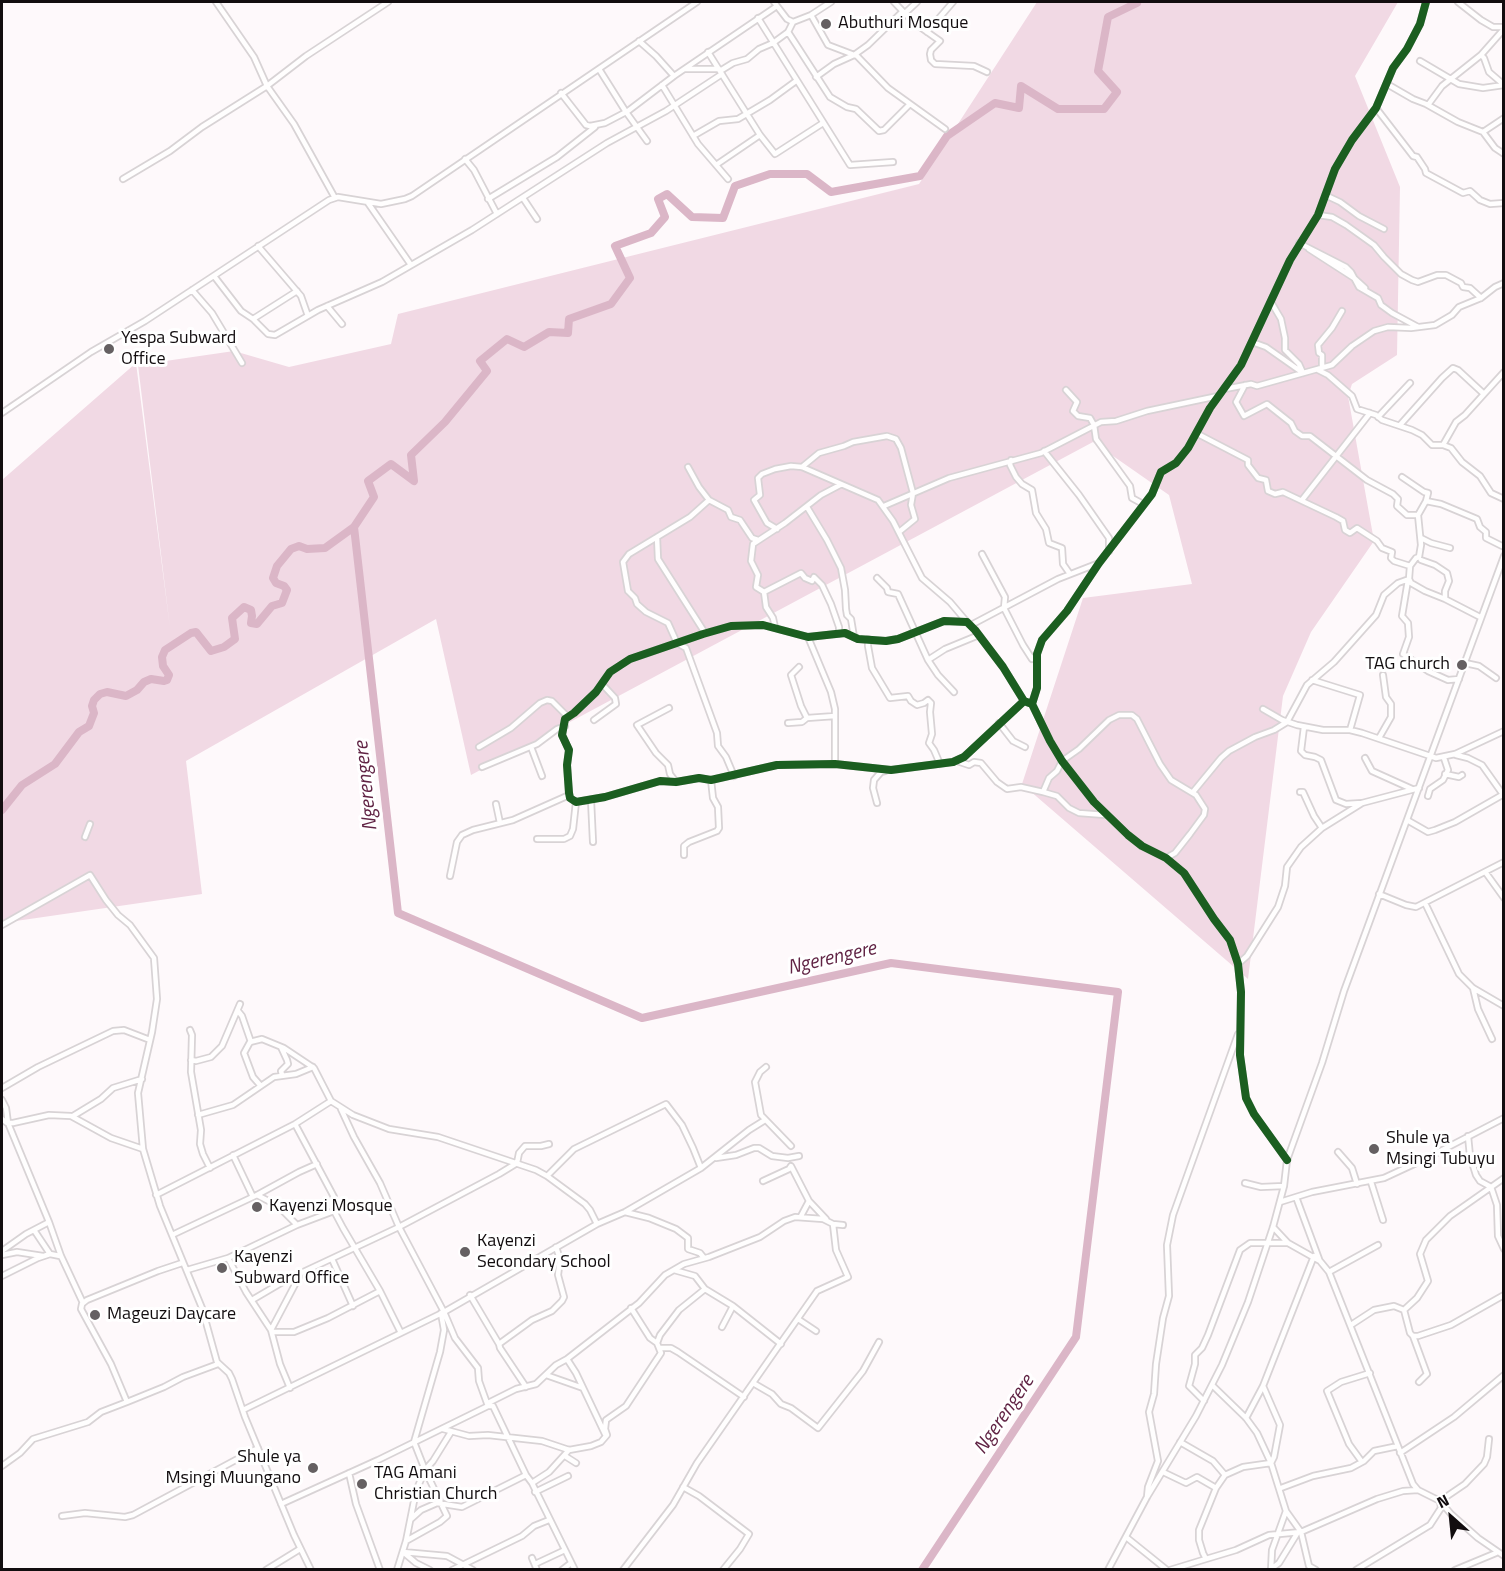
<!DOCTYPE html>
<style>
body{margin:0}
#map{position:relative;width:1505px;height:1571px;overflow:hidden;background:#fef9fb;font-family:"Titillium Web",sans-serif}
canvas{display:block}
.frame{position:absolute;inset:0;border:3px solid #120d0f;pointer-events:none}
.north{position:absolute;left:1421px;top:1487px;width:60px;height:60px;-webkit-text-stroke:4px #fff;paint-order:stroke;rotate:333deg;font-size:16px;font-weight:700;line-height:24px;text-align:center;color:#120d0f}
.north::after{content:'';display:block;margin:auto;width:21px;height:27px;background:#120d0f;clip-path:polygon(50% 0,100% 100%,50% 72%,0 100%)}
</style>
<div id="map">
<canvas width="1505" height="1571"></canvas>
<div class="frame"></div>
<div class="north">N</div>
</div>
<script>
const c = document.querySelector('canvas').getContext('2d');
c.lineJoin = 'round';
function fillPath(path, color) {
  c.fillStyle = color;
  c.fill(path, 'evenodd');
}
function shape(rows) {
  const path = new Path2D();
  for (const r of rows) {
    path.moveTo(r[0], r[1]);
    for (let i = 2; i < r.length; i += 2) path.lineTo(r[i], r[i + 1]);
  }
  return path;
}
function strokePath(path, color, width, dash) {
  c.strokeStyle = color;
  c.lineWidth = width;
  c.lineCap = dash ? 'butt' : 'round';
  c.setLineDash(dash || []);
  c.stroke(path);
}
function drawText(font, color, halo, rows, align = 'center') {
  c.font = font + ' "Titillium Web",sans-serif';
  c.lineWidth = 6;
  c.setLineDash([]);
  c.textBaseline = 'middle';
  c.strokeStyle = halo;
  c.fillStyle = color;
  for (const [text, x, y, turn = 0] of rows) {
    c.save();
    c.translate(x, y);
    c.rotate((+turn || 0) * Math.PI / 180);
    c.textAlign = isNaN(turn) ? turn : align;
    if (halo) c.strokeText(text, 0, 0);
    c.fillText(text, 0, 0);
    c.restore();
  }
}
fillPath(shape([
 [1037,2,1398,2,1355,76,1400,187,1397,355,1352,384,1348,396,1374,541,1311,632,1283,696,1248,979,1022,784,1083,598,1192,584,1169,495,1093,442,471,775,436,619,186,761,202,894,2,923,2,480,136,363,170,628,138,365,234,351,289,367,391,344,398,314,919,184]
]), '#f1d9e4');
strokePath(shape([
 [2,810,22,785,55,764,79,732,89,726,94,713,92,706,94,700,100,694,107,692,126,696,137,690,144,682,151,679,164,681,167,680,169,675,163,666,162,657,165,650,191,633,196,632,211,651,224,647,235,639,232,618,244,607,251,610,252,616,251,623,257,624,272,606,282,603,287,590,284,586,276,583,273,578,277,566,291,549,299,546,307,549,325,548,354,527],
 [922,1570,1076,1337,1118,992,891,963,642,1018,398,913,354,527,374,497,368,481,391,464,414,481,411,455,445,422,487,371,480,361,507,339,524,347,549,332,568,333,569,319,611,304,630,278,615,246,651,233,665,217,658,199,667,194,692,217,723,218,735,186,770,174,807,174,831,192,920,176,947,136,995,103,1019,108,1021,86,1058,109,1104,109,1117,92,1098,71,1108,17,1137,3,1136,2]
]), '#dbb6c7', 8);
const minor = shape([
 [216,2,254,57,267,86,294,124,335,198],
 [774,2,787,19,793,22,811,15,831,2],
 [894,2,913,22,940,41,931,50,930,54,931,60,935,64,974,66,987,72],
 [1458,2,1481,20,1493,27,1503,27],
 [904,14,917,2],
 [811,15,828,45,857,56,888,88,945,129],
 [758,18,850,165,893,162],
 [788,32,830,97,847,107,856,109,879,131,884,130,910,104],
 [927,32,953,2],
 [639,41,656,56,674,76],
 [708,52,760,135,775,154,823,123],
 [1481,55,1484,58,1489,72,1503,84],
 [1420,61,1459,84,1483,88,1504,85],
 [599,69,626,112,647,141],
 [685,69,719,69],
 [720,71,733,63,747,59,759,49,773,43,788,32,793,22],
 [816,77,834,64,854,55,868,45,902,12],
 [1387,84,1413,99,1426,104,1458,122,1483,132,1495,148,1504,154],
 [662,85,698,144,728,179],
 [561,93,586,125,590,126,605,123,628,111,674,76,777,6],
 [1428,105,1442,86,1481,55,1504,29],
 [1376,108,1413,156,1417,157,1425,169,1426,173,1463,193,1470,191,1480,200,1490,204,1504,203],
 [1483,132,1504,118],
 [693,136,719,121,738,119,770,100,796,81],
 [465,159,474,170,497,214],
 [716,165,760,135],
 [123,179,170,151,202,127,267,86,306,56,388,2],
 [1325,195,1340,202,1359,216,1384,229],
 [523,198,537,219],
 [488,199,557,157,595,127],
 [368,203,411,265],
 [1318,215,1332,217,1346,225,1374,245,1384,257,1401,274,1412,280,1418,282,1437,275,1446,275,1461,283,1463,287,1470,288,1481,298],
 [1299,243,1346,267,1351,272,1359,287,1378,298,1381,305,1392,313,1418,327],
 [258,246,301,296,308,316],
 [1309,249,1354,278,1365,288],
 [214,276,241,311,253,319,268,334,275,335,318,310,382,282,472,230,607,143,666,111,722,74],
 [192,290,212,313,242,363],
 [1271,302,1281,319,1285,338,1285,350,1299,364,1303,373],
 [327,306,342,324],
 [253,319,297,291],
 [1252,342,1266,347,1303,373],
 [1322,368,1322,355,1319,353,1318,345,1332,328,1342,311],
 [1318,370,1328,375,1352,396,1357,409,1376,415,1382,420,1412,430,1422,435,1432,445,1443,445,1451,448,1462,462,1480,476,1491,493,1504,499],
 [1225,389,1251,384,1257,386,1332,365,1352,346,1374,331,1388,327,1411,328,1435,325,1452,315,1459,307,1481,298,1495,287,1504,283],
 [1066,390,1077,402,1073,411,1078,416,1090,418,1094,425,1096,439,1130,486,1132,498,1143,504],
 [2,413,91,352,145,321,329,200,338,197,381,204,405,199,412,196,697,2],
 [1378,417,1410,383],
 [1400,425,1442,378,1453,368,1458,370,1484,394],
 [1196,433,1248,460,1248,465,1258,478,1266,480,1268,491,1275,494,1283,492,1336,517,1343,521,1345,530,1350,533,1357,528,1377,541,1382,548,1392,552,1391,558,1394,561,1410,566],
 [1443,445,1456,422,1465,415,1504,372],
 [1044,451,1079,495,1109,538,1109,551],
 [1011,460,1010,465,1016,477,1022,484,1032,490,1036,513,1046,529,1049,543,1062,548,1063,564,1070,574],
 [688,467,699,487,709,500,728,510,731,517,740,520,752,538,758,540],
 [802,467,819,453,844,446,853,442,887,436,896,439,901,448,913,493,911,505,915,519,899,532],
 [1402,477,1424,492,1428,493,1426,501,1418,515],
 [709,500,690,517,629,554,623,562,628,591,635,598,637,604,646,612,668,623,677,643,686,648,717,733,718,746,726,757,734,776],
 [1302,500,1370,413],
 [1426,501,1441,504,1477,519,1480,527,1486,532,1486,538,1502,546],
 [884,506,949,478,1041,453,1101,422,1116,421,1147,411,1218,396],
 [807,507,827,540,841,568,845,590,846,609,847,615,851,619,854,637],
 [777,529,767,523,754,500,760,495,758,478,762,474,775,469,791,466,802,467,878,500,893,521,922,578,950,602,967,622],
 [657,537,658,559,705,633],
 [1421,538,1431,543,1450,548],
 [982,554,1005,597,1004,608,1023,645,1032,659,1037,654],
 [1421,560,1435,565,1447,573,1449,581,1445,591,1445,599,1480,617],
 [877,578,887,588,888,592,898,594,928,660,938,675,954,692],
 [1409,579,1411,583,1425,591,1445,599],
 [1408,580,1402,616,1408,623,1409,637,1403,654,1428,671,1448,680,1459,679],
 [764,592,801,573,805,578,812,581,814,577,822,585,831,604,839,627,839,634],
 [971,625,1058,579,1099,563],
 [775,627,773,618,766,607,764,592,756,587,758,575,751,561,753,544,785,523,821,495,840,485],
 [808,637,831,692,835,709,835,764],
 [868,639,868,646,872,668,890,698,908,696,911,701,917,705,924,703,928,700,931,703,930,712,932,734,929,743,934,750,940,764],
 [928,660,945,649,979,635],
 [1465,663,1479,666,1496,678],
 [799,667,791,675,801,706,807,718],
 [1312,680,1360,695,1350,730],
 [1024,701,964,757,953,762,891,770,835,764,777,765,711,780,699,778,676,782,660,781,605,797,576,802,570,798,569,793,567,765,569,750,562,735,565,719,574,713,596,692,610,672,630,659,703,634,731,626,763,625,808,637,845,633,858,639,886,641,898,639,944,621,967,622,975,630,1003,667,1024,701,1032,704],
 [669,708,637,725,656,753,668,765,670,774,676,782],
 [1263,709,1282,720,1297,725,1323,730,1350,730,1362,733,1436,758,1455,754,1504,731],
 [594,720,616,704,615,698,602,684],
 [788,723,802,722,807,718,835,716],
 [999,723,1013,741,1025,747],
 [1304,727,1301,751,1305,755,1315,757,1321,760,1336,800,1346,804,1362,803],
 [1379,738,1391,717,1391,704,1386,697,1383,675],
 [479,747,511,728,540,703,547,700,552,701,568,717],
 [531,747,542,776],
 [1456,755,1468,758,1482,765,1504,796],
 [1365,758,1372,771,1412,789],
 [957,761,969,765,974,762,981,763,997,782,1007,789,1021,787,1043,792,1057,796,1069,808,1079,813,1105,815],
 [482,767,537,744,557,729,565,726],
 [1445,774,1459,777,1462,775],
 [1043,792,1049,778,1057,771,1062,761,1079,749,1109,720,1119,715,1132,715,1137,719,1160,764,1171,780,1196,795,1205,809,1204,815,1190,834,1175,853,1166,858],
 [1193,792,1221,758,1229,751,1255,737,1274,730,1287,722,1307,685,1334,662,1376,615,1384,595,1398,583,1409,579,1410,566,1416,558,1419,557,1421,545,1418,515,1407,515,1397,506,1398,499,1393,494,1367,480,1310,436,1302,436,1295,431,1291,423,1267,404,1244,416,1236,402,1245,385],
 [1300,792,1303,792,1314,816,1322,828],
 [1428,796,1430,789,1443,780,1448,770,1444,758],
 [591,800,593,842],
 [877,803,873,788,874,780,881,772,885,771],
 [496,804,500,823],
 [1407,820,1428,832,1435,830,1455,822,1504,794],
 [85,837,90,824],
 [537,839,564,839,570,836,573,829,576,802],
 [684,855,684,846,689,842,717,831,719,828,718,807,713,798,711,780],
 [1486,873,1504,898],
 [450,876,457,842,462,835,473,830,513,820,567,796,569,793],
 [1379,894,1406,905,1416,907,1504,862],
 [1425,903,1459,974,1473,988,1504,1006],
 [2,925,90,875,106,900,118,915,130,925,154,958,157,999,152,1032,138,1093,143,1149],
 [1238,964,1247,956,1278,907,1285,886,1287,867,1301,847,1322,828,1362,803,1419,788],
 [1473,988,1478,1009,1492,1039],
 [238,1011,242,1016,251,1042],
 [190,1030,192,1035,191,1072,201,1130,200,1144,203,1154,210,1168],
 [281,1047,287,1060,288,1064,281,1071,282,1075],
 [191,1060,196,1061,211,1057,222,1046,240,1004],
 [766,1067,760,1072,755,1082,761,1115,791,1146],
 [260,1085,253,1077,244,1053,250,1042,262,1039,284,1048,314,1068,331,1101],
 [2,1088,38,1067,113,1031,124,1030,150,1040],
 [2,1100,6,1108,8,1123,49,1222,61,1256,83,1303],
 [341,1109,354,1137,380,1183,399,1227,444,1312,455,1338,478,1368,479,1381,488,1406,493,1406,526,1475,532,1483,575,1570],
 [198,1115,233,1105,274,1077,296,1074,313,1067],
 [73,1116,101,1099,113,1088,142,1079],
 [2,1119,7,1123,13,1123,49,1115,71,1116,111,1138,143,1149,160,1206,202,1308,217,1362,229,1373,232,1379,245,1417,294,1535,311,1570],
 [295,1124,334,1197,334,1211,343,1228,380,1291,401,1333],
 [1468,1136,1470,1156,1476,1175,1480,1181,1491,1187,1497,1205,1498,1236,1504,1249],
 [1338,1152,1352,1168,1357,1184],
 [233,1155,253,1197],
 [716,1158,736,1155,754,1148,759,1148,772,1156,788,1158,799,1156],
 [1287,1160,1254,1114,1246,1098,1240,1055,1241,992,1238,964,1230,940,1214,919,1184,873,1166,858,1142,846,1128,835,1094,802,1062,761,1050,741,1032,704,1037,688,1037,654,1042,640,1067,611,1099,563,1152,494,1161,472,1176,463,1188,448,1210,408,1241,365,1290,260,1318,215,1335,169,1352,140,1376,108,1393,68,1407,49,1420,24,1426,2],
 [547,1176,574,1149,666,1104,682,1125,693,1148,701,1168],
 [763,1181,789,1169,791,1166,809,1201,801,1216],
 [1371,1182,1383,1220],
 [1245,1183,1261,1187,1284,1186],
 [156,1195,295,1124,331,1101,353,1115,389,1129,438,1137,536,1170,547,1176,585,1204,590,1210,597,1224],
 [257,1195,278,1206,297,1225],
 [1296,1197,1319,1259],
 [809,1201,826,1219],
 [1280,1202,1312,1192,1384,1178,1427,1158,1504,1118],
 [625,1212,649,1218,676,1229,688,1238,688,1249,700,1253,704,1258],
 [1273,1227,1288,1243,1320,1261,1329,1272,1413,1484,1418,1490,1440,1501,1451,1514,1478,1538,1504,1556],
 [34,1230,50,1254,60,1256],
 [172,1235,257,1195,299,1172,317,1164],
 [2,1251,26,1234,49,1222],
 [2,1255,17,1252,43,1256],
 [1314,1256,1263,1386,1280,1425,1274,1457,1271,1463,1243,1467,1225,1475,1216,1488,1199,1530,1199,1540,1203,1553,1206,1559,1236,1550,1269,1535,1301,1532,1377,1499,1403,1491,1418,1490],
 [228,1258,246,1292,271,1330,280,1364,290,1388],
 [332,1259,353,1306],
 [182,1263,158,1271,87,1300,82,1304,81,1309,111,1364,127,1402,164,1387,183,1377,218,1364],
 [187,1270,228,1258,297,1225,334,1211],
 [674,1270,695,1276,705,1289,733,1306,781,1344],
 [1329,1272,1378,1245],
 [2,1276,38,1258,50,1254],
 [470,1295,499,1344,500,1348,526,1387],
 [252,1300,286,1280,399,1227,499,1174,517,1163,519,1153,525,1146,541,1146,549,1144],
 [631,1308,650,1338,657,1343],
 [1404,1310,1417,1298,1428,1281,1420,1254,1426,1240,1450,1216,1504,1178],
 [798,1319,816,1331],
 [1351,1325,1374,1310,1394,1306,1404,1310,1410,1333,1413,1336,1418,1336,1451,1325,1504,1295],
 [722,1327,733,1306],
 [271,1330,300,1275],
 [272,1332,294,1332,328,1318,380,1291],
 [1413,1336,1427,1374,1419,1382],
 [499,1344,532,1320,552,1311,562,1301,564,1297,558,1275,560,1259,556,1247],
 [660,1348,671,1348,678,1352,744,1397],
 [567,1359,576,1373,605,1434],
 [546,1375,583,1388],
 [753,1383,772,1394,781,1404,791,1408,818,1428,863,1371,879,1342],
 [1212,1385,1246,1418,1257,1433,1271,1463,1286,1511,1301,1532,1309,1566,1316,1570],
 [1204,1401,1189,1386,1195,1364,1195,1355,1202,1348,1208,1335,1240,1250,1250,1243,1288,1243],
 [488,1403,516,1389,536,1384,556,1365,567,1359,639,1303,665,1275,684,1264,709,1257,760,1237,784,1221,795,1217,823,1219,833,1224,843,1225],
 [243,1410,444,1312,597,1224,625,1212,701,1168,749,1130,765,1120],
 [1246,1418,1263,1386],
 [443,1429,469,1436,488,1435,542,1441,569,1450,591,1446,601,1442,607,1435,605,1429,606,1420,626,1406,661,1353,657,1343,660,1335,679,1310,705,1289],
 [1180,1442,1213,1461,1225,1475],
 [1400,1453,1454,1417,1504,1375],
 [565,1456,576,1463],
 [1362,1462,1349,1444,1327,1391,1341,1382,1370,1373],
 [2,1466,20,1453,33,1439,88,1422,101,1412,127,1402],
 [1163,1472,1186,1483,1197,1477,1216,1488],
 [349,1473,356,1504,380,1570],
 [532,1483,549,1472,569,1450],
 [683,1487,699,1496,749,1534,740,1549,723,1570],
 [1281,1488,1313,1476,1351,1468,1364,1461,1374,1451,1398,1446],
 [535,1492,568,1476],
 [1147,1497,1148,1487,1158,1461,1149,1412,1154,1394,1156,1364,1163,1318,1169,1296,1167,1245,1173,1215,1238,1034],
 [281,1504,378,1460,488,1406],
 [62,1516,85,1513,125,1517,133,1515,258,1448],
 [411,1519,421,1510,437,1503,462,1507,526,1475],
 [1126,1537,1167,1570],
 [406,1541,440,1522,447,1516,425,1470,414,1442,440,1352,444,1330,441,1313],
 [403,1552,447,1556,473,1570],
 [403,1552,416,1563,430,1570],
 [532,1558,537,1570],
 [535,1564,565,1550],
 [1271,1569,1279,1563,1298,1532],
 [266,1570,300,1549],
 [397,1570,406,1541,416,1491,425,1470,433,1461,451,1432],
 [452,1570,522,1536,534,1526,549,1520],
 [562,1570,571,1563],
 [623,1570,673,1505,697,1463,817,1291,848,1277,836,1250,833,1224],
 [1108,1570,1147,1497,1196,1416,1222,1365,1248,1302,1273,1227,1284,1186,1287,1160,1322,1063,1344,991,1504,556],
 [1170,1570,1206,1559],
 [1271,1570,1272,1550,1286,1511],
 [1356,1570,1430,1525,1441,1508,1440,1501,1465,1484,1484,1464,1487,1457,1489,1439],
 [1455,1570,1496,1553]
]);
strokePath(minor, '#d8d3d5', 8);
strokePath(minor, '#fffefe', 4.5);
strokePath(shape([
 [1024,701,964,757,953,762,891,770,835,764,777,765,711,780,699,778,676,782,660,781,605,797,576,802,570,798,569,793,567,765,569,750,562,735,565,719,574,713,596,692,610,672,630,659,703,634,731,626,763,625,808,637,845,633,858,639,886,641,898,639,944,621,967,622,975,630,1003,667,1024,701,1032,704],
 [1287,1160,1254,1114,1246,1098,1240,1055,1241,992,1238,964,1230,940,1214,919,1184,873,1166,858,1142,846,1128,835,1094,802,1062,761,1050,741,1032,704,1037,688,1037,654,1042,640,1067,611,1099,563,1152,494,1161,472,1176,463,1188,448,1210,408,1241,365,1290,260,1318,215,1335,169,1352,140,1376,108,1393,68,1407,49,1420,24,1426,2]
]), '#1b5e20', 8);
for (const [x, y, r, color] of [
 [826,24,6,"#656062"],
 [109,349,6,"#656062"],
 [1462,665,6,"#656062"],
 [1374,1149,6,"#656062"],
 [257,1207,6,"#656062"],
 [465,1252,6,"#656062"],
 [222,1268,6,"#656062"],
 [95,1315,6,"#656062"],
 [313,1468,6,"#656062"],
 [362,1484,6,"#656062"]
]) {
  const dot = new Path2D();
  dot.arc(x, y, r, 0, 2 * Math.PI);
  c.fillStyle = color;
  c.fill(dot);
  strokePath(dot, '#fff', 2);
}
drawText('18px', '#120d0f', '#fff', [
 ["Abuthuri Mosque",838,24],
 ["Yespa Subward",121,339],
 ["Office",121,360],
 ["TAG church",1450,665,"right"],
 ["Shule ya",1386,1139],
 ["Msingi Tubuyu",1386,1160],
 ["Kayenzi Mosque",269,1207],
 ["Kayenzi",477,1242],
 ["Secondary School",477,1263],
 ["Kayenzi",234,1258],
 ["Subward Office",234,1279],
 ["Mageuzi Daycare",107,1315],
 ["Shule ya",301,1458,"right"],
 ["Msingi Muungano",301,1479,"right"],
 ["TAG Amani",374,1474],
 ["Christian Church",374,1495]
], 'left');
drawText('italic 20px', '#602344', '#fff', [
 ["Ngerengere",367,786,-96],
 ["Ngerengere",832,959,-13],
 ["Ngerengere",1005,1415,-56]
]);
</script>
